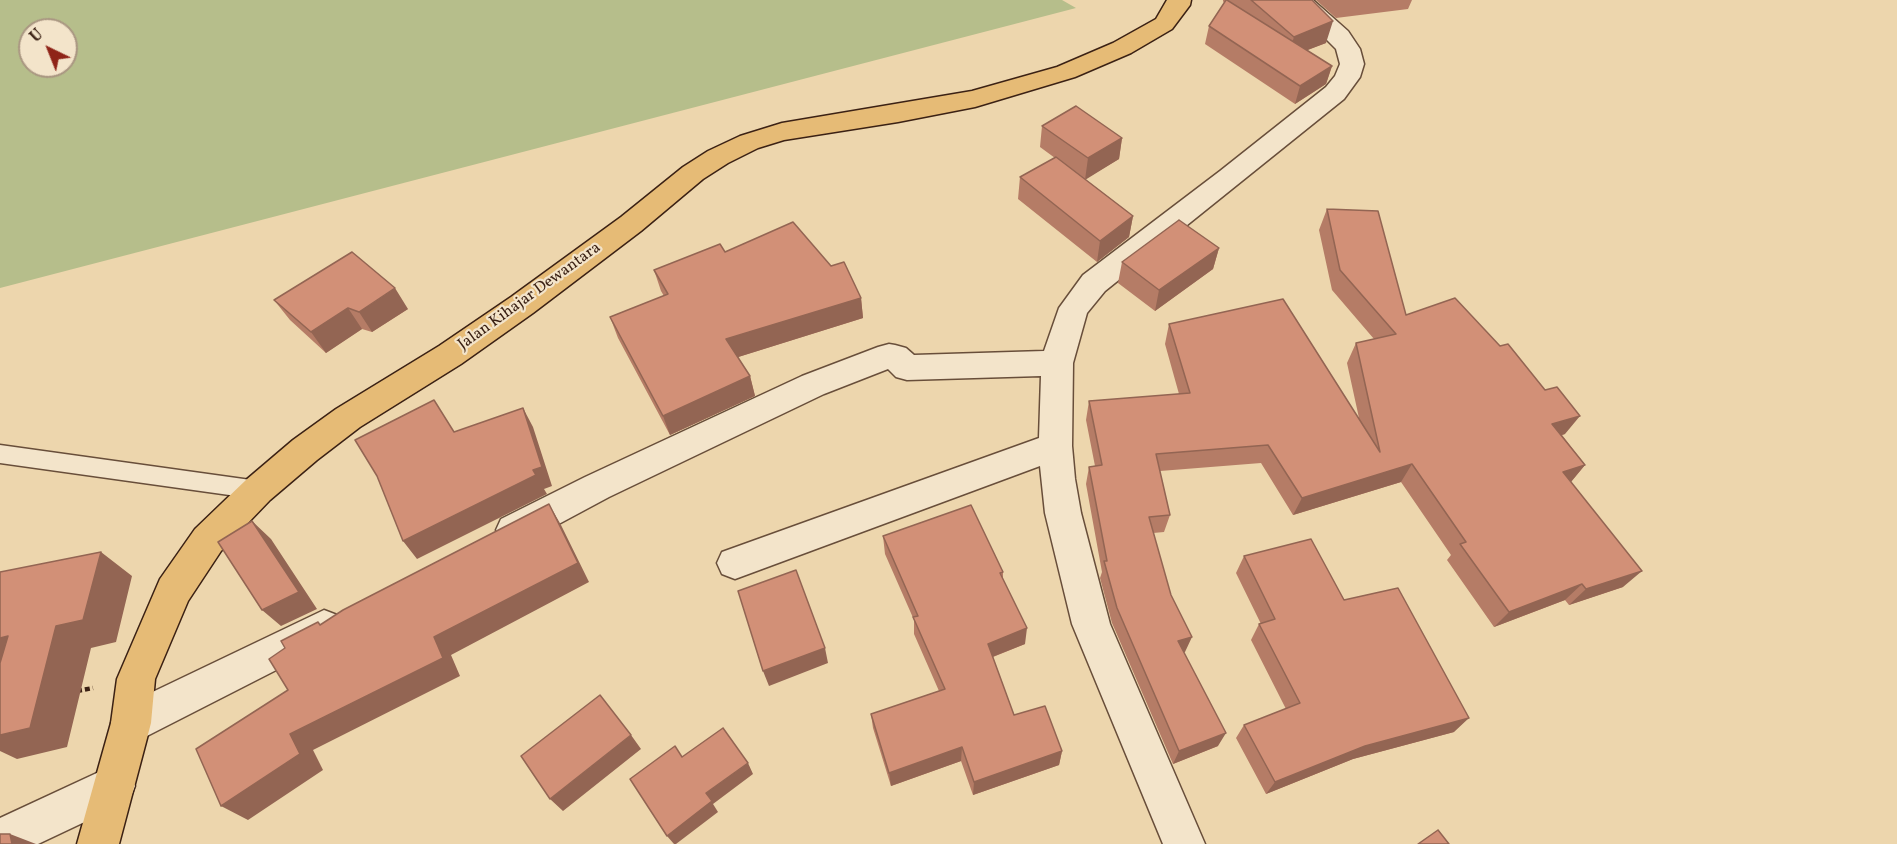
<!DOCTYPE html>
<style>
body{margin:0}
#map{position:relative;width:1897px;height:844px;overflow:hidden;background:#edd6ad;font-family:Vollkorn,serif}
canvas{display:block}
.north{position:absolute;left:18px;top:18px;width:60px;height:60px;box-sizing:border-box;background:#f3e4ca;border:2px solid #a99681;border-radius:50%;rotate:317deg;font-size:16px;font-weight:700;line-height:24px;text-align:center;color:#3b2114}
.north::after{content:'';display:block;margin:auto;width:21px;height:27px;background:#8f2418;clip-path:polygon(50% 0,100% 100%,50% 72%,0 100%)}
</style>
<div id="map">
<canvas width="1897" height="844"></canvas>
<div class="north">U</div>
</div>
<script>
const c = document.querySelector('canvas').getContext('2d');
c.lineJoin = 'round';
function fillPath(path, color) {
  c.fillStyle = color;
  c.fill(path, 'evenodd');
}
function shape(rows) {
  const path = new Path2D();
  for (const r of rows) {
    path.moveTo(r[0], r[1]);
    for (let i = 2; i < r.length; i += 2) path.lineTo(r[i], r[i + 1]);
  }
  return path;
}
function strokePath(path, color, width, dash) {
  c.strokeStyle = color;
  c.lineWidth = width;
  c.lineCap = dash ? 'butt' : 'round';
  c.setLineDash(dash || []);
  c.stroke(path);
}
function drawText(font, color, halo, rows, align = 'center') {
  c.font = font + ' Vollkorn,serif';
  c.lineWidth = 4.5;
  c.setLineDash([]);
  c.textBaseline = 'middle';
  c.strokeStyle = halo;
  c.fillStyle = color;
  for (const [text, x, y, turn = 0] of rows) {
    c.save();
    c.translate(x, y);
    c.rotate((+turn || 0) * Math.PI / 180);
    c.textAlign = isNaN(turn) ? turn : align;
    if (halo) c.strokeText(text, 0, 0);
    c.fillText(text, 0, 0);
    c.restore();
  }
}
fillPath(shape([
 [0,0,1062,0,1076,8,0,288],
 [30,30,66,30,66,66,30,66]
]), '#b6be8b');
const lane = shape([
 [0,445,258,481,266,483,269,490,266,497,258,499,0,463,0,445]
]);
const street = shape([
 [1287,0,1313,0,1348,31,1360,49,1364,64,1360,77,1344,99,1105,291,1087,313,1073,363,1072,446,1075,479,1081,513,1110,624,1205,844,1163,844,1072,624,1045,513,1040,466,735,579,722,574,717,563,722,552,1039,438,1041,376,907,380,896,377,888,369,824,394,609,497,527,541,514,545,501,541,496,530,501,519,585,477,802,376,878,347,889,344,895,345,906,348,914,355,1044,351,1059,308,1083,275,1220,171,1326,87,1335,76,1340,64,1336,49,1287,0],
 [324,610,337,615,343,627,337,639,145,737,131,742,117,737,111,723,117,709,324,610],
 [114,765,129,771,135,786,129,801,38,844,0,844,0,818,114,765]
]);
const primary = shape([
 [1167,0,1191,0,1190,5,1172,29,1131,53,1075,77,975,107,898,122,784,140,758,148,728,163,703,179,641,231,533,313,461,364,360,427,317,460,270,500,221,551,188,601,155,679,151,723,119,844,77,844,111,723,117,679,160,579,195,529,246,480,293,440,336,409,439,346,511,297,621,217,683,167,708,151,740,136,782,123,972,91,1057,67,1113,43,1156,19,1167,0]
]);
strokePath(lane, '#684e3a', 3);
strokePath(street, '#684e3a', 3);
strokePath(primary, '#3b2114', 3);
strokePath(shape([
 [77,691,93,688]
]), '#3b2114', 4.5, [5, 3]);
fillPath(lane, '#f3e4ca');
fillPath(street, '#f3e4ca');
fillPath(primary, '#e6bb76');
fillPath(shape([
 [1223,0,1312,0,1326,43,1307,50,1332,66,1326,84,1295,104,1205,44,1209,26,1224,3,1223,1],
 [1316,0,1412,0,1408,9,1336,18],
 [1042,126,1122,138,1119,159,1085,179,1133,216,1129,237,1097,262,1018,199,1020,177,1055,158,1040,147],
 [1327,209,1406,315,1565,434,1562,435,1585,465,1571,482,1623,587,1569,605,1565,600,1494,627,1447,560,1451,555,1401,482,1293,515,1261,463,1160,471,1170,515,1164,532,1153,533,1185,652,1184,652,1218,746,1173,764,1112,623,1100,578,1102,572,1086,484,1089,467,1095,466,1086,420,1089,401,1179,394,1165,344,1169,324,1359,418,1347,363,1356,343,1374,339,1332,290,1319,230],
 [1219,248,1213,269,1155,311,1118,283,1122,262],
 [725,252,831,266,861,298,863,318,738,357,750,376,755,396,670,435,618,338,610,317,664,296,661,291,654,270],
 [274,300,408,309,372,332,362,329,326,353,290,320],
 [883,536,1003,572,1003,579,1025,644,993,657,1014,715,1062,751,1059,765,973,795,961,761,891,786,873,728,871,714,939,691,914,634,914,620,885,554],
 [1244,556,1344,600,1454,732,1353,759,1266,794,1236,738,1244,725,1286,709,1251,640,1259,624,1261,624,1236,573]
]), '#b57c66');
fillPath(shape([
 [1333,21,1326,43,1287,58,1294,37],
 [1332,66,1326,84,1295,104,1300,86],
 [1122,138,1119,159,1085,180,1088,158],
 [1133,216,1129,237,1097,262,1100,241],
 [1219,248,1213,269,1155,311,1159,290],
 [395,288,408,309,372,332,359,312],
 [861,298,863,318,732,359,726,339],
 [348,308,362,329,326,353,311,332],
 [750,376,755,396,670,435,663,416],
 [523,408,533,427,552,486,544,489,547,494,417,559,403,541],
 [1580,416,1565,434,1538,442,1552,424],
 [1412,464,1401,482,1293,515,1302,498],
 [1585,465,1570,483,1563,472],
 [549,504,561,525,589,582,451,655,460,676,313,750,323,770,248,820,221,806,290,734,434,637],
 [252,521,271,539,317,609,281,626,262,610],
 [101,552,132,576,116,642,91,648,67,747,17,759,0,751,0,735,56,626],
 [1642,571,1623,587,1569,605,1586,589],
 [1582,584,1565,600,1494,627,1509,612],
 [1027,628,1025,644,987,659,988,644],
 [8,636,9,665,0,660,0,638],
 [1192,637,1185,652,1171,656,1178,641],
 [825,648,828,663,769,686,763,671],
 [1469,718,1454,732,1353,759,1266,794,1275,782,1365,746],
 [1226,733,1218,746,1173,764,1179,751],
 [631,735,641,749,563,811,550,799],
 [962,747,961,761,891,786,889,773],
 [1062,751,1059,765,973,795,974,782],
 [748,763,753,774,713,804,718,812,676,844,674,844,667,836,706,793],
 [10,834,36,844,12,844]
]), '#936553');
const building = shape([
 [1226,0,1227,0,1332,66,1300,86,1209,26,1226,0],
 [1251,0,1312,0,1333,21,1294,37,1251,0],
 [1076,106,1122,138,1088,158,1042,126,1076,106],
 [1056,157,1133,216,1100,241,1020,177,1056,157],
 [1327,209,1378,211,1406,315,1455,298,1500,346,1508,344,1545,390,1557,387,1580,416,1552,424,1585,465,1563,472,1642,571,1586,589,1582,584,1509,612,1460,544,1466,542,1412,464,1302,498,1268,445,1156,454,1170,515,1149,517,1171,595,1192,637,1178,641,1226,733,1179,751,1117,608,1104,561,1107,561,1089,467,1102,465,1089,401,1190,393,1169,324,1283,299,1380,452,1356,343,1396,334,1340,270,1327,209],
 [1179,220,1219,248,1159,290,1122,262,1179,220],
 [793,222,831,266,844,262,861,298,726,339,750,376,663,416,610,317,668,294,654,270,720,244,725,252,793,222],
 [352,252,395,288,359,312,348,308,311,332,274,300,352,252],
 [434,400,454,432,523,408,542,467,533,470,536,475,403,541,377,476,355,440,434,400],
 [549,504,578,563,434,637,443,658,290,734,300,754,221,806,196,749,288,690,269,659,285,648,281,641,318,622,320,625,343,610,549,504],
 [971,505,1003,572,1000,573,1027,628,988,644,1014,715,1045,706,1062,751,974,782,962,747,889,773,871,714,945,689,913,617,918,616,883,536,971,505],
 [252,521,299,592,262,610,218,542,252,521],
 [1311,539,1344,600,1398,588,1469,718,1365,746,1275,782,1244,725,1300,703,1259,624,1275,619,1244,556,1311,539],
 [101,552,83,620,56,626,30,728,0,735,0,663,8,636,0,638,0,572,101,552],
 [796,570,825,648,763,671,738,591,796,570],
 [600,695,631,735,550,799,521,756,600,695],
 [723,728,748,763,706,793,712,801,667,836,630,779,675,746,682,757,723,728],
 [1438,830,1449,844,1418,844,1438,830],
 [0,834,10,834,12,844,0,844,0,834]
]);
fillPath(building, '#d29077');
strokePath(building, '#936553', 1.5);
drawText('16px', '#3b2114', '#f3e4ca', [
 ["Jalan Kihajar Dewantara",530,297,-36]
]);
</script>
